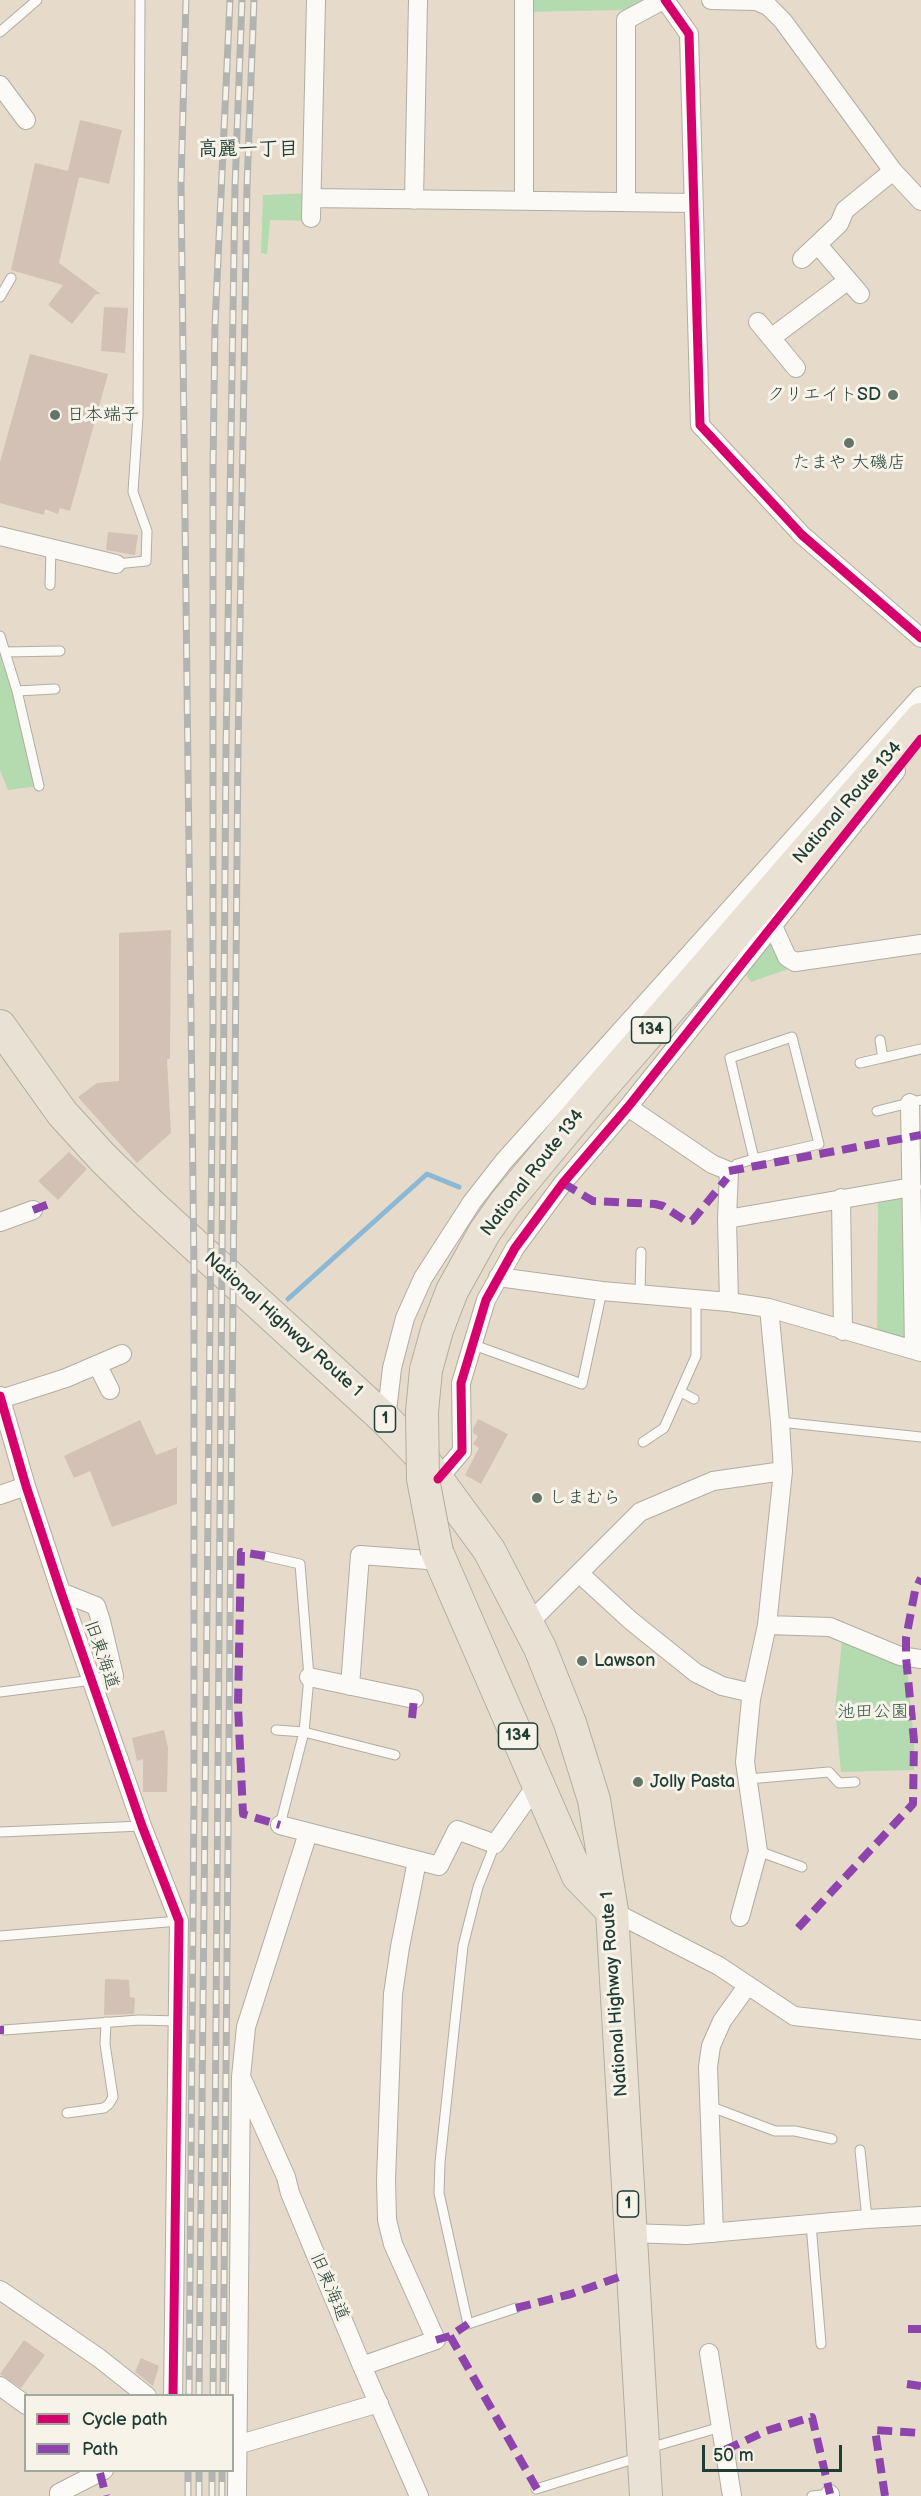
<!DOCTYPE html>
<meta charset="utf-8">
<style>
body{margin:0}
#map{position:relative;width:921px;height:2496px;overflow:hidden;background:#e6dbcb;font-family:"Balsamiq Sans",sans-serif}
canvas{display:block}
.legend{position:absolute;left:24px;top:2394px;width:210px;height:78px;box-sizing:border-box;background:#f7f3e8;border:2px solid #a1aaa0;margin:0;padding:8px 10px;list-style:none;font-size:18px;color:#1f3d34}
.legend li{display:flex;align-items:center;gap:12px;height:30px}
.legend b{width:30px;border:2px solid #a1aaa0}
.scale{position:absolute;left:702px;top:2445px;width:140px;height:27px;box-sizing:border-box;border:3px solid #1f3d34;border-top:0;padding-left:8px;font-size:18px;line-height:21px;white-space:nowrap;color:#1f3d34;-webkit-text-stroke:4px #f7f3e8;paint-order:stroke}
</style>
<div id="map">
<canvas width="921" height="2496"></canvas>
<ul class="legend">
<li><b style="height:8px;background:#d6006c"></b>Cycle path</li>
<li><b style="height:8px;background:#8e44ad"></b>Path</li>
</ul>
<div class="scale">50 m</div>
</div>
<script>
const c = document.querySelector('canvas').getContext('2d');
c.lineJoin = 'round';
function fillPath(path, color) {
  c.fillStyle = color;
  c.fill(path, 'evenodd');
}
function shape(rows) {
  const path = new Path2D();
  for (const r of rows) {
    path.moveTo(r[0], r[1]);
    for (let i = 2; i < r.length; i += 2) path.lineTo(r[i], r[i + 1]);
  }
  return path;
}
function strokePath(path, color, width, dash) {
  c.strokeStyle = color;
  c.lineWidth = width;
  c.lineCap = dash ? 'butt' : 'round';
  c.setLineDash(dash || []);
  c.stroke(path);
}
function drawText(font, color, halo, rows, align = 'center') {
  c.font = font + ' "Balsamiq Sans","Klee One",sans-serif';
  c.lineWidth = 6;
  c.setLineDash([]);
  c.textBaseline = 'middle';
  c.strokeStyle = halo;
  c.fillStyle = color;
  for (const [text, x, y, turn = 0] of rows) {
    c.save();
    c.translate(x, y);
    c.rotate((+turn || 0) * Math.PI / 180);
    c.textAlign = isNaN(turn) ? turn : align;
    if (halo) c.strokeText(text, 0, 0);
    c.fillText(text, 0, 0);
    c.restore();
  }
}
fillPath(shape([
 [524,0,663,0,626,20,624,10,524,12],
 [312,193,312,221,270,220,267,254,261,253,263,195],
 [0,636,39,786,8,790,0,770],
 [773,926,791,968,751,982,740,966],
 [912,1187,914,1349,877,1340,878,1193],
 [843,1632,906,1657,914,1741,914,1770,841,1772,835,1708]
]), '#b4dab0');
strokePath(shape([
 [288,1299,427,1174,459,1187]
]), '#8bb8d5', 5);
fillPath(shape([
 [80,120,122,130,109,184,79,177,59,263,101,294,96,294,72,324,48,305,63,285,11,270,35,163,68,171],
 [104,307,128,308,125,353,101,351],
 [30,354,108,374,70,511,60,508,58,514,45,509,44,515,0,503,0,462],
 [108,532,138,535,135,555,106,550],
 [171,930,170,1059,167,1059,171,1133,137,1163,78,1097,97,1083,119,1081,119,933],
 [69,1152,87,1169,58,1200,38,1181],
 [478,1419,508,1434,481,1484,465,1475,479,1448,473,1444,478,1436,473,1433,473,1429],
 [140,1420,156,1455,177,1447,177,1504,112,1527,90,1471,74,1478,64,1456],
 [164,1730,168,1748,167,1792,143,1792,143,1759,137,1761,132,1738],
 [105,1979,129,1980,130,1997,135,1998,134,2014,104,2015],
 [24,2340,45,2355,21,2388,0,2374],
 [141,2358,159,2366,153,2386,135,2372]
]), '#d2c1b4');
const lane = shape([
 [0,32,37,0],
 [0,297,11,278],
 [116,564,146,561,147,531,133,492,138,416,140,0],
 [50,585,51,549],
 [0,636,17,691,39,786],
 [5,652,60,651],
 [17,691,55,689],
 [880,1040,883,1058],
 [860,1063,921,1049],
 [877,1111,921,1100],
 [729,1171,737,1164,754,1159,819,1144,792,1037,730,1058,754,1159],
 [640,1294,641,1252],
 [471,1344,582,1384,602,1291],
 [681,1392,694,1399],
 [780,1422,921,1437],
 [643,1442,664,1428,696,1356,696,1298],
 [265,1556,300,1564,309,1677,304,1732,280,1825],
 [0,1692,93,1680],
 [276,1730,304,1732,395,1755],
 [748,1779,829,1772,839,1783,855,1782],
 [0,1832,142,1826],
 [495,1844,478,1887,463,1946,440,2162,439,2193,468,2324,516,2308],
 [758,1851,802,1867],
 [0,1936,179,1921],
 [4,2030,139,2020,178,2021],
 [709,2106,775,2131,795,2131,832,2139],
 [67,2113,104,2108,109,2104,113,2097,105,2044,106,2022],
 [860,2150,867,2219],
 [811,2224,821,2344],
 [649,2448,721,2427],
 [536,2489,640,2457],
 [812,2496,830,2494]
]);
const street = shape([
 [665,0,689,34,700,425,802,535,921,638],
 [711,0,756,1,768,6,783,21,893,171,921,201],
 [0,85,26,120],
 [312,198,694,203],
 [414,200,418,0],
 [524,201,524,0],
 [626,202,626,20,663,0],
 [311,218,316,0],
 [818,245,860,294],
 [802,259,839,224,845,210,893,171],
 [758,322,796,368],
 [771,338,847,281],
 [0,536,116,564],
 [756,880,921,696],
 [773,926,787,957,795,962,921,944],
 [910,1103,914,1349],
 [628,1107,712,1164,729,1171,727,1219,729,1302],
 [841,1198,843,1331],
 [727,1219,912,1187],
 [0,1222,33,1210],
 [498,1277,602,1291,729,1302,769,1308,921,1352],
 [98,1366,110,1390],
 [0,1396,26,1486,61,1592,142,1826,179,1921,173,2396],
 [1,1399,66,1378,122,1354],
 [386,1420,392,1368,405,1318,423,1278,472,1202,504,1161,756,880,771,893],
 [438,1479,462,1451,461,1383,486,1300,515,1248,563,1183,628,1107,896,771],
 [0,1495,26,1486],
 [579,1573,630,1620,696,1673,722,1686,752,1693],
 [61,1592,96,1606,101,1621,114,1676,94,1686],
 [528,1624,640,1512,713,1481,783,1471],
 [767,1625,830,1627,900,1656,921,1659],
 [309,1677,414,1699],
 [350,1686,360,1555,441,1561],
 [280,1825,439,1866,457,1830,495,1844,538,1783],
 [612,1911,719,1966,794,2016,921,2030],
 [740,1917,758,1851,745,1762,751,1699,767,1625,783,1471,780,1422,769,1308],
 [243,2081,286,2177,290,2193,362,2366,419,2496],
 [630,2233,687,2235,867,2219,921,2216],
 [714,2233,708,2067,711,2046,722,2021,748,1985],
 [0,2290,99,2358,147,2396],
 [709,2353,732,2496],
 [362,2366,436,2340,393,2244,387,2220,386,2179,393,1994,400,1947,417,1861],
 [0,2386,26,2405],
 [237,2445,379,2403],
 [830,2494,830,2496],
 [59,2496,59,2493,104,2470],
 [237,2496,241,2077,246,2027,308,1833]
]);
const highway = shape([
 [0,1026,62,1113,103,1158,149,1203,386,1420,418,1453,489,1550,540,1648,570,1723,594,1800,612,1911,646,2496],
 [426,1370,437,1330,452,1291,484,1233,505,1203,594,1096,921,719],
 [437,1552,578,1876,612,1911]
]);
strokePath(lane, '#b1ada2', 11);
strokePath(street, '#b1ada2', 20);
strokePath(highway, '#b1ada2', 34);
strokePath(lane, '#fbfaf7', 9);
strokePath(street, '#fbfaf7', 18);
strokePath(highway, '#e9e1d4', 32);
const rail = shape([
 [186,0,181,184,194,1269,194,1799,189,2396],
 [199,2396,213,1025,213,466,215,325,230,0],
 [213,2396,226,748,235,187,242,0],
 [223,2396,238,749,247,186,254,0],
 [188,2496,188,2470],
 [199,2496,199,2470],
 [212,2496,212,2470],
 [222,2496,222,2470]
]);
strokePath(rail, '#b2b4b1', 7);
strokePath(rail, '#f7f3e8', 4.5, [14]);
const highwayBridge = shape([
 [426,1370,422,1412,423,1479,437,1552]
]);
strokePath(highwayBridge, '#b1ada2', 34, []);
strokePath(highwayBridge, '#e9e1d4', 32);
strokePath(shape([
 [729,1171,921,1135],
 [563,1183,593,1201,655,1204,663,1206,686,1221,692,1221,727,1178],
 [33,1210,49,1204],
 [265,1556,241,1552,238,1706,243,1814,280,1825],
 [412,1718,414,1699],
 [798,1928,913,1804,914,1741,906,1657,906,1638,915,1591,921,1578],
 [0,2030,4,2030],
 [516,2308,571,2294,619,2277],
 [908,2329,921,2329],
 [450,2336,541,2496],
 [436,2340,450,2336,468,2324],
 [907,2384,921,2386],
 [725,2450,766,2431,812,2417,830,2494],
 [100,2473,106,2496],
 [885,2496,875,2430,921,2433]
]), '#8e44ad', 8, [15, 8]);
strokePath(shape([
 [665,0,689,34,700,425,802,535,921,638],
 [0,1396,26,1486,61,1592,142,1826,179,1921,173,2396],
 [438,1479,462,1451,461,1383,486,1300,515,1248,563,1183,628,1107,921,739]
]), '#d6006c', 9);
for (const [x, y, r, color] of [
 [893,395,6,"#657469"],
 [55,415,6,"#657469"],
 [849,443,6,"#657469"],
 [537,1498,6,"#657469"],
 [582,1661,6,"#657469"],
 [638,1782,6,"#657469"]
]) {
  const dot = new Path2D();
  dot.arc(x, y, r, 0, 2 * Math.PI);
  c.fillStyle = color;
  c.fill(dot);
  strokePath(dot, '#f7f3e8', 2);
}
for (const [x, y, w] of [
 [651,1030,39],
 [385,1419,21],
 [518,1736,39],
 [628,2204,21]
]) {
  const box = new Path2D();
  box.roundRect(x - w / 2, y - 13, w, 26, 4.5);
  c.fillStyle = '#f7f3e8';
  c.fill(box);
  strokePath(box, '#1f3d34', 1.5);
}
drawText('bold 16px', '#1f3d34', null, [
 ["134",651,1030],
 ["1",385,1419],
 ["134",518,1736],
 ["1",628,2204]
]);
drawText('18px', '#1f3d34', '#f7f3e8', [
 ["クリエイトSD",881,395,"right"],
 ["日本端子",67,415],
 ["たまや 大磯店",849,463,"center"],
 ["しまむら",549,1498],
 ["Lawson",594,1661],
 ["Jolly Pasta",650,1782]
], 'left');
drawText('18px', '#1f3d34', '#f7f3e8', [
 ["National Route 134",848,803,-49],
 ["National Route 134",533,1173,-52],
 ["National Highway Route 1",283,1325,42],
 ["旧東海道",101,1655,71],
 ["National Highway Route 1",615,1994,-94],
 ["旧東海道",329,2287,67]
]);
drawText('18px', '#355c48', '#f7f3e8', [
 ["池田公園",873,1712]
]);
drawText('bold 20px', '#1f3d34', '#f7f3e8', [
 ["高麗一丁目",248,150]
]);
</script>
